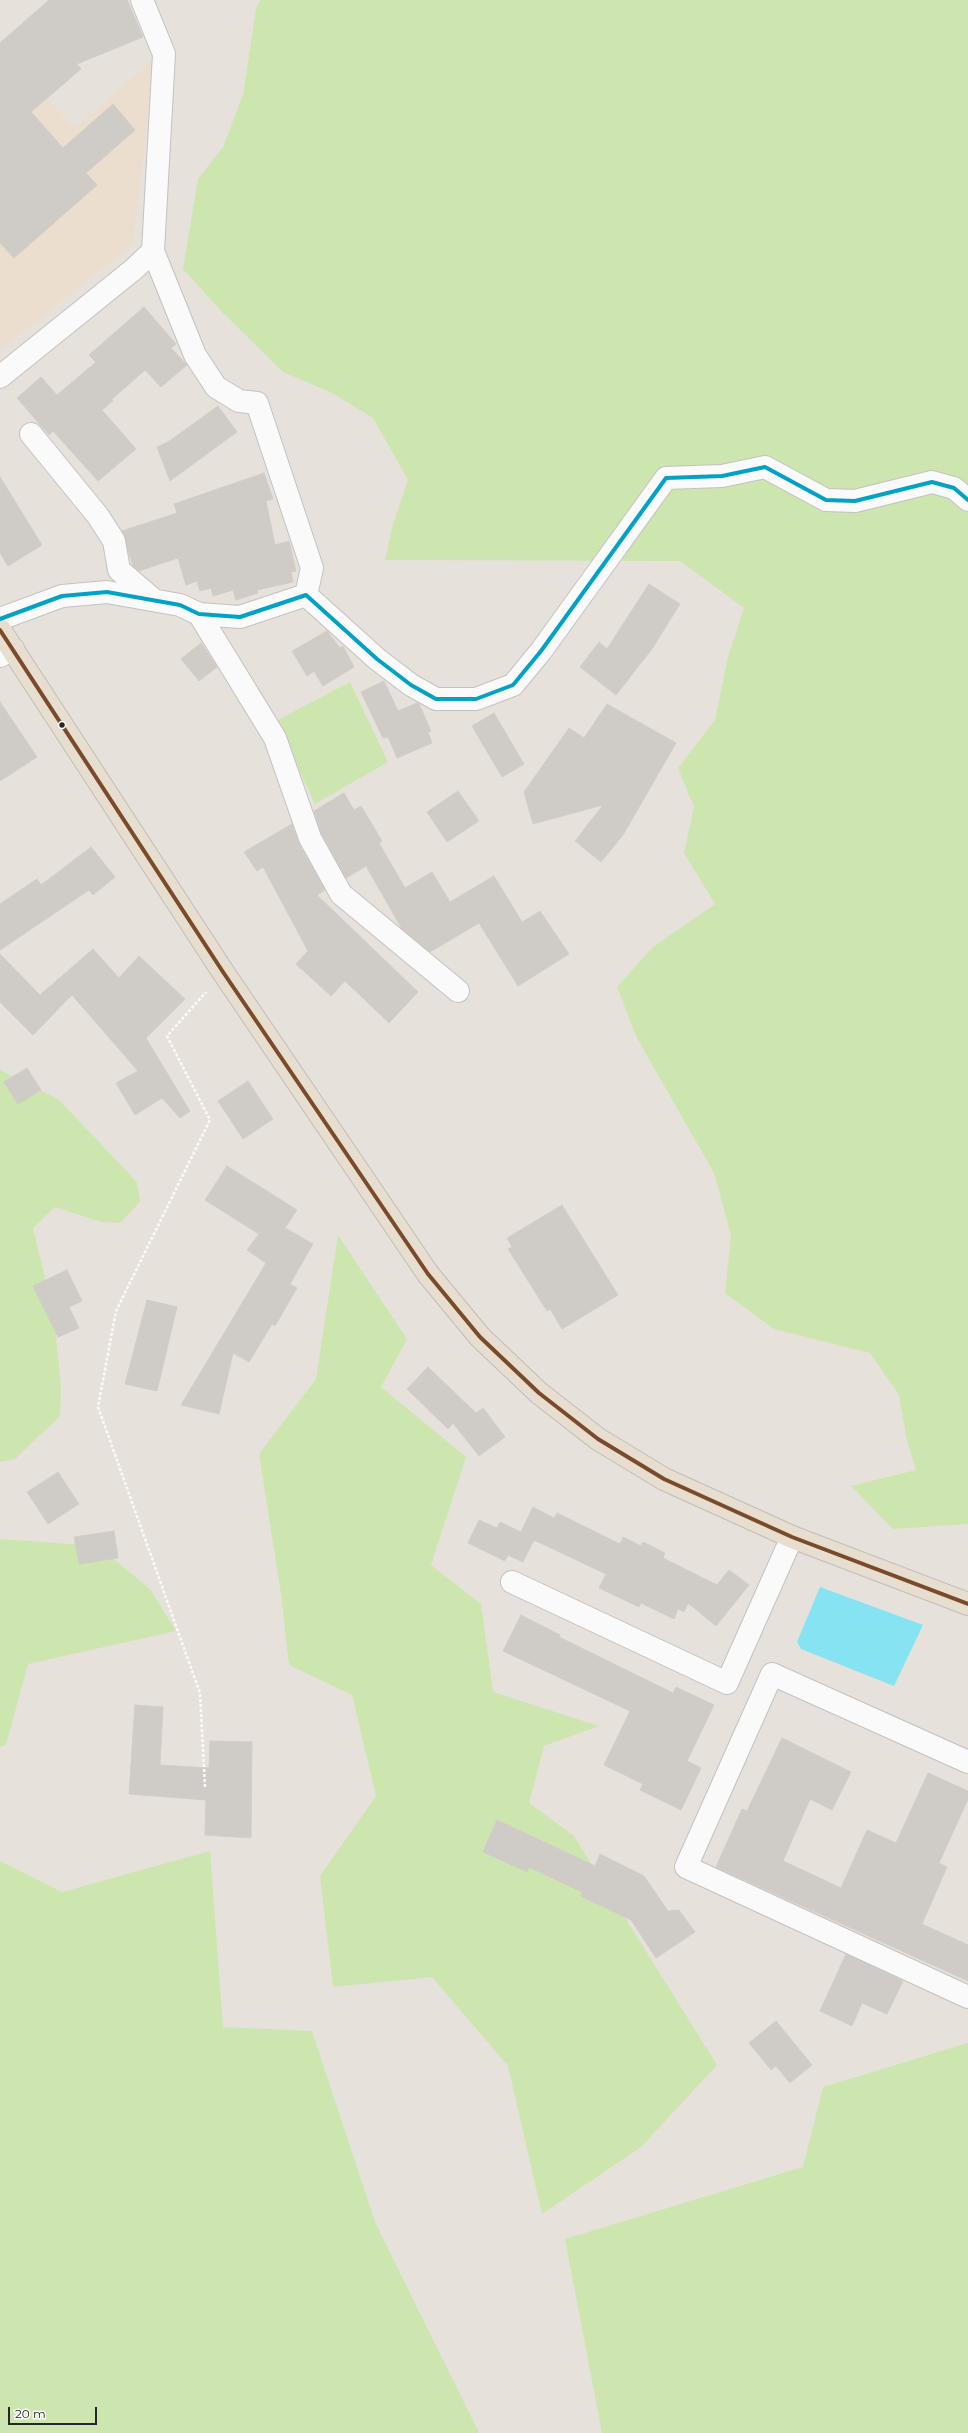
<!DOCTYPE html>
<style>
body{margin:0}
#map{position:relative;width:968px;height:2433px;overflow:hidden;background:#e7e1db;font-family:Montserrat,sans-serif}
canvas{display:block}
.scale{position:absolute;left:8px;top:2407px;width:89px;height:18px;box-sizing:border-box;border:2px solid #272727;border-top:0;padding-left:5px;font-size:12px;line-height:14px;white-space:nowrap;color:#272727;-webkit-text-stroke:3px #fff;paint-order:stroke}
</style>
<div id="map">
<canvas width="968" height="2433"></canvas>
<div class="scale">20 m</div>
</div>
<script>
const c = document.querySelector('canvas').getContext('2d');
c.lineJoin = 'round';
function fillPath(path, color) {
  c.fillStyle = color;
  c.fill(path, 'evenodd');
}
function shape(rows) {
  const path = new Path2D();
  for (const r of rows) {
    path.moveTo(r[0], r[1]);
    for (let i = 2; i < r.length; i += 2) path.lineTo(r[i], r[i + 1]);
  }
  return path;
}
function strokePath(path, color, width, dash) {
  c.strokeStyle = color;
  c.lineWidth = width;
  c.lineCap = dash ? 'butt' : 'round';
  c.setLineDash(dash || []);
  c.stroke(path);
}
fillPath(shape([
 [0,47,74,128,151,62,146,135,133,244,0,350]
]), '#ecdece');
fillPath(shape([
 [260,0,968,0,968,1524,893,1529,851,1486,916,1470,907,1441,899,1395,870,1353,774,1329,725,1293,731,1235,714,1173,637,1038,617,987,653,947,715,904,684,853,694,807,678,768,715,720,728,657,744,608,680,561,385,560,393,524,408,480,373,418,332,393,283,372,221,311,183,269,198,179,223,147,243,95,256,9],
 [350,682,388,762,315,804,276,721],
 [0,1070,58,1099,137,1182,140,1202,120,1223,101,1222,55,1207,33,1228,54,1316,61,1388,60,1416,15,1459,0,1462],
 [338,1235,407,1339,381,1387,466,1457,431,1565,481,1604,493,1692,599,1726,544,1746,529,1803,574,1836,717,2065,641,2147,542,2214,508,2066,432,1977,333,1987,320,1876,376,1796,352,1695,289,1665,281,1594,259,1454,316,1379],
 [0,1539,98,1546,150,1589,176,1631,28,1664,6,1745,0,1747],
 [210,1851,223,2027,312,2031,375,2222,479,2433,0,2433,0,1861,62,1892],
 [968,2043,968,2433,602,2433,565,2239,803,2167,823,2087]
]), '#cde6af');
fillPath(shape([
 [820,1587,923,1625,894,1686,801,1649,797,1642]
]), '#85e3f2');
const building = shape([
 [49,0,127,0,143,37,77,64,81,69,31,112,63,148,113,104,135,130,86,173,97,185,14,258,0,243,0,43,49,0],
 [144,307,176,344,171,348,187,365,161,387,145,370,111,400,113,401,102,410,136,449,98,481,53,431,49,435,17,398,41,377,57,395,96,362,89,355,144,307],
 [218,406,237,432,170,481,157,447,168,442,218,406],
 [264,473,273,499,266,501,275,545,289,541,296,571,291,572,293,582,257,590,258,593,236,600,233,590,213,596,211,588,200,591,197,581,186,585,178,558,139,571,133,566,122,531,177,513,174,504,264,473],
 [0,477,42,545,8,566,0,553,0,477],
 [649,584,680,604,652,649,616,695,580,667,599,642,607,649,649,584],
 [327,631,340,648,343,646,354,667,323,686,314,671,307,676,292,651,327,631],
 [201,643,217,667,199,681,181,659,201,643],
 [384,681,398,711,417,703,419,704,431,731,428,732,432,743,397,758,388,737,383,738,361,692,384,681],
 [0,702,37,757,0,781,0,702],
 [607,704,676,743,623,835,601,862,575,841,603,805,533,824,524,792,569,728,584,738,607,704],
 [494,713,524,764,502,777,472,726,494,713],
 [458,791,479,821,447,842,427,812,458,791],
 [344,793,354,810,361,806,382,841,379,843,405,888,432,872,450,902,494,876,522,922,540,911,569,954,518,986,479,923,430,952,402,929,366,866,346,878,321,833,314,811,344,793],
 [292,824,299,844,325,890,317,895,418,992,389,1023,345,981,331,996,296,964,308,951,263,867,257,871,244,852,292,824],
 [91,847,115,877,93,895,89,890,0,950,0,904,37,879,41,885,91,847],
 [93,949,119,978,139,956,185,999,146,1038,190,1111,180,1118,162,1098,135,1115,116,1083,138,1071,72,995,33,1035,0,1002,0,954,40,995,93,949],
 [27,1068,41,1090,18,1104,4,1082,27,1068],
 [248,1081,273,1119,243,1139,218,1101,248,1081],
 [227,1166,297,1210,285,1228,313,1244,290,1284,297,1288,275,1326,272,1324,249,1362,233,1353,219,1414,181,1405,266,1263,247,1250,259,1234,205,1200,227,1166],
 [562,1205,618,1295,562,1329,550,1309,547,1311,508,1249,512,1247,507,1238,562,1205],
 [67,1270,82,1301,69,1307,79,1328,58,1337,33,1286,67,1270],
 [147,1300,177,1307,157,1391,125,1384,147,1300],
 [428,1367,476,1413,483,1408,505,1437,479,1456,453,1423,448,1429,407,1389,428,1367],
 [58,1472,79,1504,48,1524,27,1492,58,1472],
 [533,1507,554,1518,557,1513,620,1544,623,1537,641,1546,643,1542,665,1553,663,1558,717,1585,729,1570,749,1585,716,1626,688,1603,684,1612,678,1609,674,1619,641,1603,639,1607,599,1588,606,1574,534,1540,523,1562,508,1555,505,1561,468,1543,479,1520,497,1528,500,1522,521,1532,533,1507],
 [114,1531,118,1558,79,1564,74,1537,114,1531],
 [521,1615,560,1635,559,1637,673,1693,676,1687,714,1705,687,1761,701,1768,681,1810,640,1790,643,1784,604,1765,630,1711,503,1651,521,1615],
 [135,1705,163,1707,160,1765,209,1768,210,1741,252,1742,251,1838,205,1835,206,1800,129,1794,135,1705],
 [782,1738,851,1772,832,1810,810,1799,783,1861,841,1888,867,1830,896,1843,928,1773,968,1791,968,1799,939,1863,947,1867,922,1924,968,1945,968,1981,716,1867,742,1809,747,1811,782,1738],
 [497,1820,595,1866,600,1854,644,1876,668,1911,679,1910,695,1932,656,1958,631,1920,581,1896,582,1892,529,1867,527,1872,483,1852,497,1820],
 [846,1954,903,1981,887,2014,862,2003,852,2026,820,2011,846,1954],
 [776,2021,812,2065,790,2083,776,2066,771,2070,749,2043,776,2021]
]);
fillPath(building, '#cfcbc7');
strokePath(building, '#d2cdc7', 1);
const minor = shape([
 [153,251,195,355,216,387,239,401,257,403,312,568,306,595],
 [0,377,134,269,153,251,164,54,142,0],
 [31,434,98,516,114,541,119,570,154,600],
 [199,614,275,738,310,838,341,894,458,991],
 [0,619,62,596,107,592,180,605,199,614,240,617,306,595,377,659,411,685,436,699,476,699,513,685,541,651,666,478,722,476,765,467,826,500,855,501,932,482,954,488,968,500],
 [0,656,13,649],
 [512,1582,727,1683,792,1537],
 [968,1762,772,1674,686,1867,968,1997]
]);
const primary = shape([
 [0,630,223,972,428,1274,480,1337,539,1393,598,1439,664,1479,792,1537,968,1604]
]);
strokePath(minor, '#c3c1c2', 24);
strokePath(primary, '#bfbdbb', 24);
strokePath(shape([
 [205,1787,200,1693,98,1407,116,1311,210,1120,167,1036,206,992]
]), '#fbfafa', 2.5, [3, 2]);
strokePath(minor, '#fbfafa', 22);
strokePath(primary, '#e7ded0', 22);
strokePath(shape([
 [0,630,223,972,428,1274,480,1337,539,1393,598,1439,664,1479,792,1537,968,1604]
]), '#7a4b2a', 4);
strokePath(shape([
 [0,619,62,596,107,592,180,605,199,614,240,617,306,595,377,659,411,685,436,699,476,699,513,685,541,651,666,478,722,476,765,467,826,500,855,501,932,482,954,488,968,500]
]), '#02a2c6', 4);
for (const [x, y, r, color] of [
 [62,725,3.5,"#272727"]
]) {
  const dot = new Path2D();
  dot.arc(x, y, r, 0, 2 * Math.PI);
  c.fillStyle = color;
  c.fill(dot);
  strokePath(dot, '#fff', 1.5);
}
</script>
